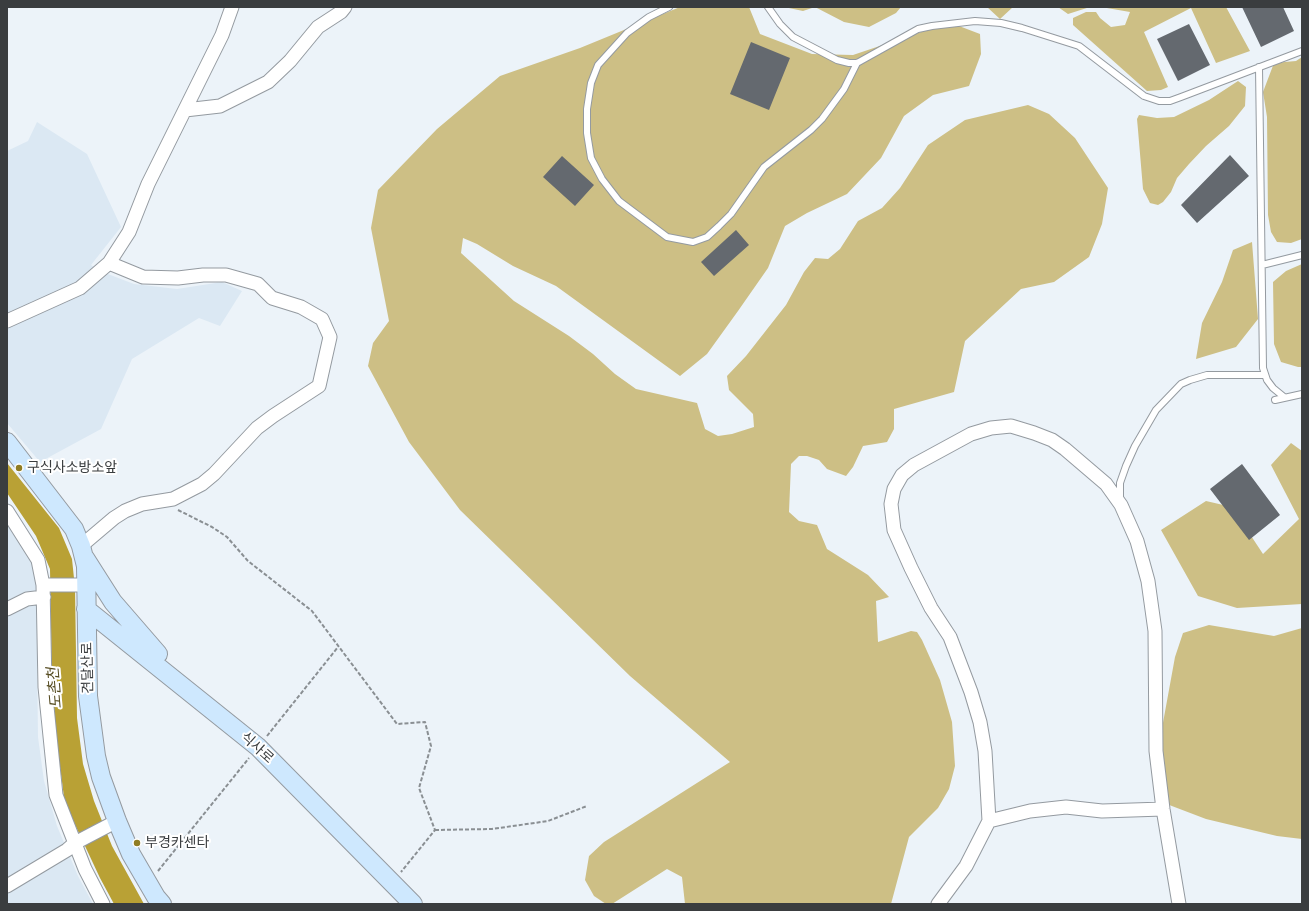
<!DOCTYPE html>
<meta charset="utf-8">
<style>
body{margin:0}
#map{position:relative;width:1309px;height:911px;overflow:hidden;background:#ecf3f9;font-family:Literata,serif}
canvas{display:block}
.frame{position:absolute;inset:0;border:8px solid #3a3d3f;pointer-events:none}
</style>
<div id="map">
<canvas width="1309" height="911"></canvas>
<div class="frame"></div>
</div>
<script>
const c = document.querySelector('canvas').getContext('2d');
c.lineJoin = 'round';
function fillPath(path, color) {
  c.fillStyle = color;
  c.fill(path, 'evenodd');
}
function shape(rows) {
  const path = new Path2D();
  for (const r of rows) {
    path.moveTo(r[0], r[1]);
    for (let i = 2; i < r.length; i += 2) path.lineTo(r[i], r[i + 1]);
  }
  return path;
}
function strokePath(path, color, width, dash) {
  c.strokeStyle = color;
  c.lineWidth = width;
  c.lineCap = dash ? 'butt' : 'round';
  c.setLineDash(dash || []);
  c.stroke(path);
}
function drawText(font, color, halo, rows, align = 'center') {
  c.font = font + ' Literata,"Noto Sans KR",serif';
  c.lineWidth = 4;
  c.setLineDash([]);
  c.textBaseline = 'middle';
  c.strokeStyle = halo;
  c.fillStyle = color;
  for (const [text, x, y, turn = 0] of rows) {
    c.save();
    c.translate(x, y);
    c.rotate((+turn || 0) * Math.PI / 180);
    c.textAlign = isNaN(turn) ? turn : align;
    if (halo) c.strokeText(text, 0, 0);
    c.fillText(text, 0, 0);
    c.restore();
  }
}
fillPath(shape([
 [37,122,87,154,121,227,91,265,100,271,134,284,177,289,222,282,242,291,220,326,199,318,132,359,101,429,40,462,7,423,7,151,28,141],
 [7,523,36,564,39,598,37,657,38,737,44,781,57,826,78,876,93,904,7,904]
]), '#dbe8f3');
fillPath(shape([
 [680,7,749,7,760,34,812,54,853,55,930,29,959,26,980,34,981,54,969,86,933,95,904,116,881,158,847,194,807,213,785,226,768,268,738,311,707,354,680,376,556,286,513,266,477,244,463,238,461,253,514,301,569,336,593,354,615,374,636,389,697,403,705,429,718,436,732,434,754,427,753,414,729,390,727,376,746,356,786,305,804,272,815,258,828,259,840,249,858,221,882,208,900,188,928,145,965,120,1028,105,1049,114,1075,138,1108,188,1102,224,1089,257,1054,282,1021,289,965,341,954,392,894,409,894,429,887,442,863,446,853,467,846,476,827,469,819,460,807,456,799,456,791,464,789,512,799,521,817,525,827,549,868,575,889,597,876,601,878,642,911,631,917,632,922,640,940,680,952,722,955,766,949,789,938,808,909,837,891,904,685,904,682,877,667,869,612,904,606,904,594,896,585,880,589,856,604,842,730,762,630,676,460,510,409,442,368,366,373,343,389,321,371,228,378,190,437,129,500,76,580,48],
 [784,7,901,7,896,13,869,27,844,22,815,7,803,11],
 [987,7,1013,7,1000,19],
 [1058,7,1090,7,1068,14],
 [1101,7,1226,7,1250,51,1216,63,1191,8,1144,32,1168,87,1161,90,1147,91,1073,25,1073,18,1086,12,1096,12,1100,18,1111,27,1125,25,1130,12],
 [1302,57,1302,239,1291,243,1277,242,1271,232,1268,215,1267,117,1263,92,1274,63,1296,61],
 [1238,81,1246,87,1245,106,1229,126,1206,146,1189,164,1177,178,1171,192,1163,202,1158,205,1150,203,1143,189,1138,130,1137,119,1139,115,1157,118,1174,117,1209,100],
 [1252,242,1258,319,1236,347,1196,359,1202,323,1222,282,1233,250],
 [1302,264,1302,367,1298,367,1281,362,1274,344,1273,282,1286,271],
 [1291,443,1302,451,1302,604,1237,608,1198,596,1161,530,1206,501,1232,507,1263,554,1299,519,1271,465],
 [1209,625,1274,636,1302,628,1302,839,1277,836,1206,819,1164,803,1154,772,1175,657,1183,633]
]), '#cdbf85');
fillPath(shape([
 [7,463,59,528,72,559,75,588,77,718,83,764,94,801,112,846,144,904,114,904,100,878,70,814,64,797,57,744,52,686,50,569,36,536,7,493]
]), '#b9a135');
fillPath(shape([
 [1242,7,1283,7,1294,31,1261,47],
 [1189,24,1210,65,1178,81,1157,39],
 [751,42,790,58,769,110,730,94],
 [1230,155,1249,176,1197,223,1181,205],
 [562,156,594,185,575,206,543,177],
 [736,230,749,245,714,276,701,262],
 [1242,464,1280,515,1249,540,1210,489]
]), '#64696f');
const lane = shape([
 [669,7,649,17,627,33,598,65,591,83,587,109,587,133,591,158,602,179,619,201,667,237,693,242,707,237,719,226,731,214,764,167,811,130,822,119,844,89,857,63],
 [768,7,780,24,793,37,837,60,849,63,857,63,918,29,932,26,975,21,1001,23,1022,28,1079,46,1144,96,1159,101,1170,101,1181,97,1302,51],
 [1259,67,1263,368,1267,380,1273,388,1284,397],
 [1262,265,1302,255],
 [1275,400,1302,394],
 [1120,500,1120,483,1126,466,1135,446,1156,410,1181,384,1190,380,1207,375,1265,375]
]);
const street = shape([
 [185,110,220,106,268,82,290,61,318,27,341,12,345,7],
 [7,321,80,288,109,263,129,232,148,184,222,35,232,7],
 [7,511,38,560,43,585,45,687,56,795,85,869,103,904],
 [81,546,114,518,125,511,142,504,173,499,202,484,214,474,257,428,273,416,319,386,330,337,322,319,301,307,272,298,258,284,226,275,203,275,178,278,143,277,109,263],
 [43,585,86,585],
 [7,609,27,599,44,597],
 [989,821,1030,811,1066,807,1102,811,1163,809],
 [7,886,67,850,75,843,117,821],
 [938,904,966,866,989,821,985,751,980,722,971,692,950,637,931,608,911,568,894,530,891,504,894,489,902,475,914,465,971,434,991,428,1011,426,1034,433,1052,440,1065,449,1106,484,1121,505,1137,541,1148,581,1155,631,1156,751,1163,809,1179,904]
]);
const secondary = shape([
 [7,442,74,529,81,546,86,566,88,696,96,756,101,777,117,821,131,854,156,897,162,904],
 [85,558,113,602,158,654],
 [86,609,258,747,413,904]
]);
strokePath(lane, '#949aa0', 8);
strokePath(street, '#949aa0', 15);
strokePath(secondary, '#949aa0', 20);
strokePath(shape([
 [178,510,212,527,227,537,248,561,312,611,397,724,425,722,431,746,419,788,435,830,401,872],
 [267,736,338,647],
 [435,830,492,829,548,821,587,806],
 [158,871,249,758]
]), '#8a8f93', 2, [4, 2]);
strokePath(lane, '#fff', 6);
strokePath(street, '#fff', 13);
strokePath(secondary, '#cee8fe', 18);
for (const [x, y, r, color] of [
 [19,468,4,"#907d23"],
 [137,843,4,"#907d23"]
]) {
  const dot = new Path2D();
  dot.arc(x, y, r, 0, 2 * Math.PI);
  c.fillStyle = color;
  c.fill(dot);
  strokePath(dot, '#fff', 1.5);
}
drawText('14px', '#3a3d3f', '#fff', [
 ["구식사소방소앞",27,468],
 ["부경카센타",145,843]
], 'left');
drawText('14px', '#3a3d3f', '#fff', [
 ["견달산로",88,668,-91],
 ["식사로",257,748,42]
]);
drawText('italic 15px', '#544a1f', '#fff', [
 ["도촌천",55,688,-95]
]);
</script>
